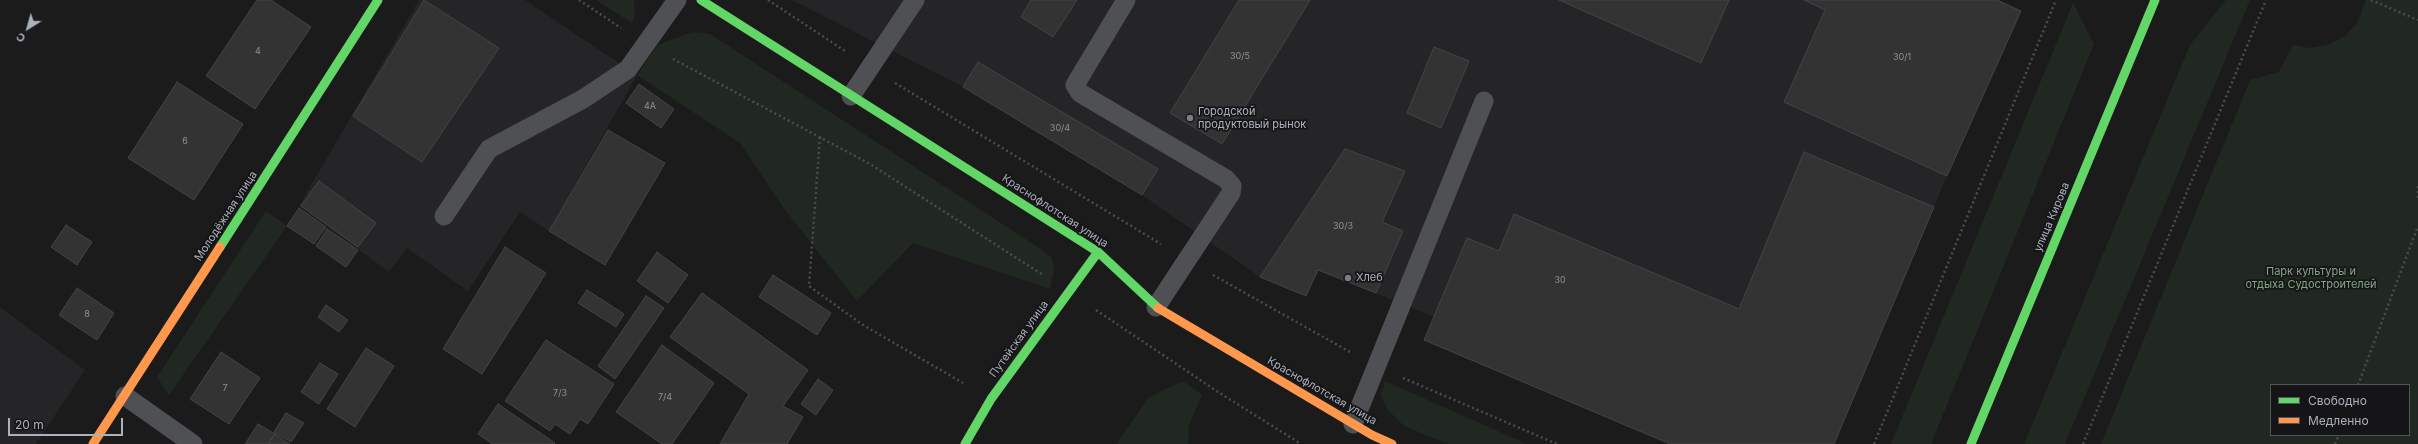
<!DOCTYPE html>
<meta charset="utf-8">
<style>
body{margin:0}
#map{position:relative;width:2418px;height:444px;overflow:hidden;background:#1b1b1b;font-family:Inter,sans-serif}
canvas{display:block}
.legend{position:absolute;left:2270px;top:384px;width:140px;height:52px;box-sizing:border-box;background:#151517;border:1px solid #515459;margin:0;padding:5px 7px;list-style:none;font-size:12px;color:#acb2bc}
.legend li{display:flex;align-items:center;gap:8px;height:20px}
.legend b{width:20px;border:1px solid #515459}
.north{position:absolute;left:8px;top:8px;width:40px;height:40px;-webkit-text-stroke:3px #151517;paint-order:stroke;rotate:217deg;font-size:11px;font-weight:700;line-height:16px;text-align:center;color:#acb2bc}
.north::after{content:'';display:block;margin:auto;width:14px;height:18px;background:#acb2bc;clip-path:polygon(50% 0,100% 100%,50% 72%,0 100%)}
.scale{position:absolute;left:8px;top:418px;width:115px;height:18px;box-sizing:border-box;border:2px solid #acb2bc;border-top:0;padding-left:5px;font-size:12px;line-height:14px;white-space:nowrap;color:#acb2bc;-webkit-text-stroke:3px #151517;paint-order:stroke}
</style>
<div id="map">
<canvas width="2418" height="444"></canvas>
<ul class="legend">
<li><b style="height:5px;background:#63d668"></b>Свободно</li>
<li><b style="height:5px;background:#ff974d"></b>Медленно</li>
</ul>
<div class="north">С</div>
<div class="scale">20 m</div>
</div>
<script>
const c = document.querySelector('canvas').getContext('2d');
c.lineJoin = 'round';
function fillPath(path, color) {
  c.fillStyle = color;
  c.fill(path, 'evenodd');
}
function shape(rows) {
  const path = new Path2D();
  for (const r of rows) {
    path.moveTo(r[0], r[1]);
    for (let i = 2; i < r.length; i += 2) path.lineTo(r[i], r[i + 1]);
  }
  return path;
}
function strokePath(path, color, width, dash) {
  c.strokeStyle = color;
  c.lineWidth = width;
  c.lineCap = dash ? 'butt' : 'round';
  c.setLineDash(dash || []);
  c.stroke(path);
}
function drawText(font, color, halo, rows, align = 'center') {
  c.font = font + ' Inter,sans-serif';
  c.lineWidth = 3.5;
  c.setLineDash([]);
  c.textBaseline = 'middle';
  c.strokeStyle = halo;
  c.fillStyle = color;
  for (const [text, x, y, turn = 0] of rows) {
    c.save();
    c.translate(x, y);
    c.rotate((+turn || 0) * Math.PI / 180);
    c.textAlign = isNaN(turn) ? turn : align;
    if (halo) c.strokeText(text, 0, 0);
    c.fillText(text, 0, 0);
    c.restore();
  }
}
fillPath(shape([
 [419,0,525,0,637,75,549,231,520,212,468,291,407,248,389,272,299,206],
 [792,0,1997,0,2021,11,1947,176,1834,444,1670,444,1424,340,1434,317,1403,304,1318,270,1306,296,1260,277,1142,195,963,87],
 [0,307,85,370,36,444,0,444]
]), '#252527');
fillPath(shape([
 [596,0,634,0,635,14,632,23],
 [2226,0,2250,0,2065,444,2024,444,2190,45],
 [2366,0,2418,0,2418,444,2101,444,2250,80,2279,72,2293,45,2310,48,2328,45,2345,36,2357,23],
 [2271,385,2409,385,2409,435,2271,435],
 [2073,3,2094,44,1931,444,1891,444],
 [692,32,710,34,1044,251,1052,259,1054,271,1050,289,913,243,857,301,785,210,740,143,637,75,658,45],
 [266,211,287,226,169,395,157,377],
 [1183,381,1202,395,1189,425,1188,444,1116,444,1149,397],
 [1385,381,1527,444,1448,444,1404,426,1387,409,1381,395]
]), '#212821');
const building = shape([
 [257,0,271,0,311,27,255,109,206,76,257,0],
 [424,0,499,48,422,162,353,116,424,0],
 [1031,0,1077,0,1053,37,1021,17,1031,0],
 [1239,0,1310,0,1222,144,1170,113,1239,0],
 [1559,0,1729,0,1701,63,1559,0],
 [1804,0,1997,0,2021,11,1947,176,1784,102,1825,10,1804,0],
 [1434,47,1469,61,1441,128,1407,113,1434,47],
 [978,62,1158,169,1142,195,963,87,978,62],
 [177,82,243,124,194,200,128,158,177,82],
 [639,84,674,109,661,128,626,103,639,84],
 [608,130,665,163,605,265,549,231,608,130],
 [1345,149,1405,171,1382,222,1403,231,1376,293,1318,270,1306,296,1260,277,1345,149],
 [1804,152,1934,207,1834,444,1670,444,1424,340,1467,238,1499,251,1514,214,1739,309,1804,152],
 [319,181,376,223,358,247,301,206,319,181],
 [299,208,326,227,314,244,287,226,299,208],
 [66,225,92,242,77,265,51,247,66,225],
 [327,229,358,250,346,267,316,246,327,229],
 [505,247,546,273,482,374,443,349,505,247],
 [657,252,688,275,668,303,637,281,657,252],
 [773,275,831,313,817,335,759,297,773,275],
 [77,288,114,313,97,340,59,315,77,288],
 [587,290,624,314,616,327,578,303,587,290],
 [702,293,808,370,783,406,803,417,787,444,720,444,749,394,670,337,702,293],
 [646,296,664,308,615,379,598,366,646,296],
 [326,305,348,320,339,332,318,317,326,305],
 [546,340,614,384,588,424,580,419,570,434,555,424,550,431,505,401,546,340],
 [662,345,714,383,672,444,662,444,616,412,662,345],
 [366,348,394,366,355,427,327,409,366,348],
 [221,352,260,378,229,424,190,399,221,352],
 [320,363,338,374,319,404,301,392,320,363],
 [818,379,833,390,816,415,801,404,818,379],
 [498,404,555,443,554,444,493,444,478,434,498,404],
 [286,413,304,423,291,442,274,432,286,413],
 [258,424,275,434,268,444,245,444,258,424],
 [275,434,290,444,268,444,275,434]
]);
fillPath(building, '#333');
strokePath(building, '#434447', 1);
strokePath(shape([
 [579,0,621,28],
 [768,0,845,51],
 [2371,0,2418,20],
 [673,59,870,164,1043,275],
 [895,83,1161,244],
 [820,137,809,286,863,325,963,383],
 [2418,186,2418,201],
 [1213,275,1350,352],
 [1096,310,1215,390,1301,444],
 [1403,378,1557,444],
 [2358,385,2418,226],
 [1874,444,2056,0],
 [2083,444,2266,0],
 [2335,444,2339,435]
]), '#4b4c4f', 2.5, [2, 3]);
strokePath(shape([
 [1126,0,1075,85,1080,93,1226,179,1232,186,1231,193,1156,307],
 [851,96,915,0],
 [444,216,489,149,583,99,628,69,677,0],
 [125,396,193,444],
 [1353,424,1484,101]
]), '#4f5054', 19);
strokePath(shape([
 [701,0,1098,252,1158,308],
 [220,247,378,0],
 [965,444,991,399,1098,252],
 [1971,444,2155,0]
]), '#63d668', 9);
strokePath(shape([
 [1158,308,1372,435,1392,444],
 [93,444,220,247]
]), '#ff974d', 9);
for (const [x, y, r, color] of [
 [1190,118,4,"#797d84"],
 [1348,278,4,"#797d84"]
]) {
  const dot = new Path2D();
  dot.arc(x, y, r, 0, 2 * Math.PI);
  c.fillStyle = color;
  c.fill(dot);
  strokePath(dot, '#151517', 1.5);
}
drawText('9px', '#8e929a', null, [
 ["4",258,51],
 ["30/5",1240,56],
 ["30/1",1902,57],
 ["4А",650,106],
 ["30/4",1060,128],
 ["6",185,141],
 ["30/3",1343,226],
 ["30",1560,280],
 ["8",87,314],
 ["7",225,388],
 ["7/3",560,393],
 ["7/4",665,397]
]);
drawText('11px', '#acb2bc', '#151517', [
 ["Городской",1198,112],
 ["продуктовый рынок",1198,125],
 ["Хлеб",1356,278]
], 'left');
drawText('11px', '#acb2bc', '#151517', [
 ["Краснофлотская улица",1055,211,33],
 ["Молодёжная улица",226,216,-57],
 ["улица Кирова",2052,217,-67],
 ["Путейская улица",1019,339,-54],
 ["Краснофлотская улица",1322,391,30]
]);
drawText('11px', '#84a684', '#151517', [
 ["Парк культуры и",2311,272],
 ["отдыха Судостроителей",2311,285]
]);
</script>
